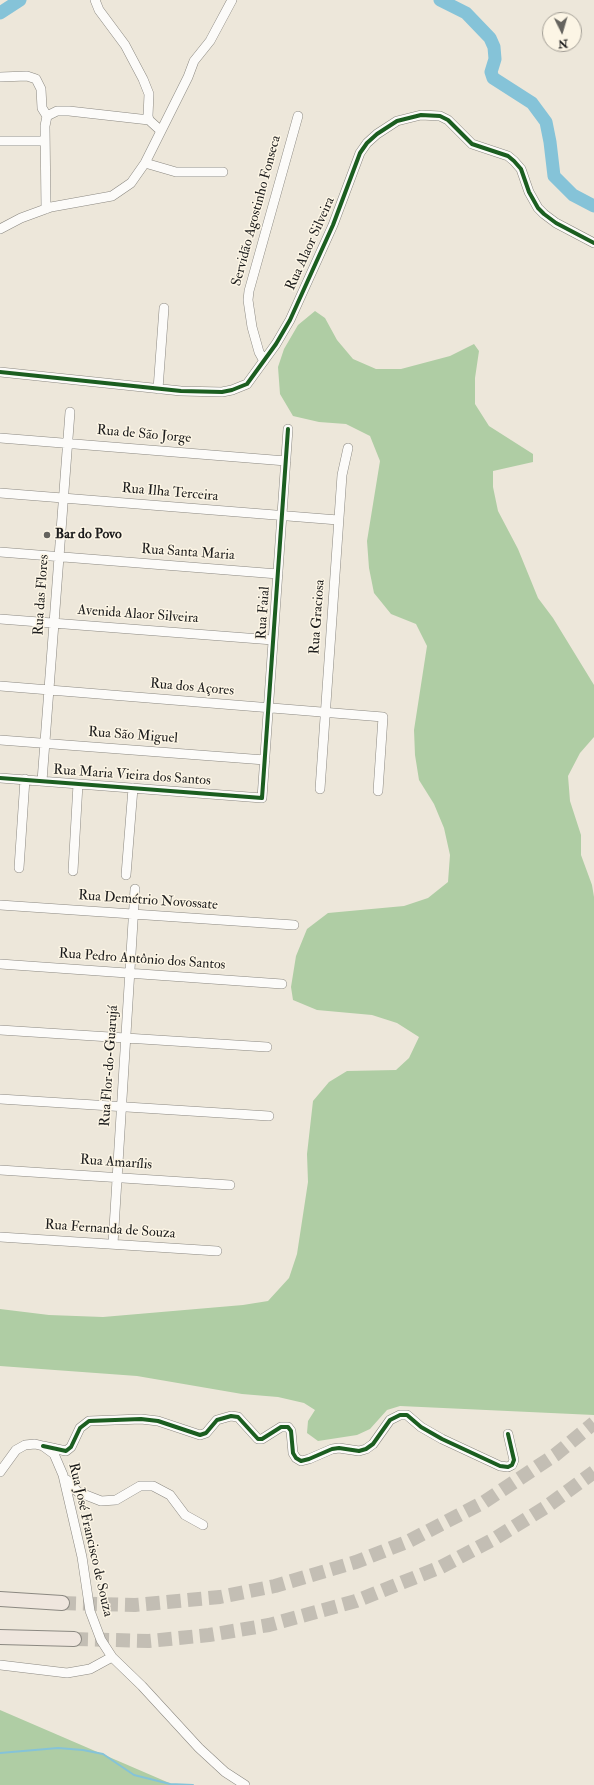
<!DOCTYPE html>
<meta charset="utf-8">
<style>
body{margin:0}
#map{position:relative;width:594px;height:1785px;overflow:hidden;background:#ede7da;font-family:"IM FELL Double Pica",serif}
canvas{display:block}
.north{position:absolute;left:542px;top:12px;width:40px;height:40px;box-sizing:border-box;background:#fcf5e5;border:1px solid #a29e95;border-radius:50%;rotate:175deg;font-size:11px;font-weight:700;line-height:16px;text-align:center;color:#1c1c1c}
.north::after{content:'';display:block;margin:auto;width:14px;height:18px;background:#65635e;clip-path:polygon(50% 0,100% 100%,50% 72%,0 100%)}
</style>
<div id="map">
<canvas width="594" height="1785"></canvas>
<div class="north">N</div>
</div>
<script>
const c = document.querySelector('canvas').getContext('2d');
c.lineJoin = 'round';
function fillPath(path, color) {
  c.fillStyle = color;
  c.fill(path, 'evenodd');
}
function shape(rows) {
  const path = new Path2D();
  for (const r of rows) {
    path.moveTo(r[0], r[1]);
    for (let i = 2; i < r.length; i += 2) path.lineTo(r[i], r[i + 1]);
  }
  return path;
}
function strokePath(path, color, width, dash) {
  c.strokeStyle = color;
  c.lineWidth = width;
  c.lineCap = dash ? 'butt' : 'round';
  c.setLineDash(dash || []);
  c.stroke(path);
}
function drawText(font, color, halo, rows, align = 'center') {
  c.font = font + ' "IM FELL Double Pica",serif';
  c.lineWidth = 3;
  c.setLineDash([]);
  c.textBaseline = 'middle';
  c.strokeStyle = halo;
  c.fillStyle = color;
  for (const [text, x, y, turn = 0] of rows) {
    c.save();
    c.translate(x, y);
    c.rotate((+turn || 0) * Math.PI / 180);
    c.textAlign = isNaN(turn) ? turn : align;
    if (halo) c.strokeText(text, 0, 0);
    c.fillText(text, 0, 0);
    c.restore();
  }
}
fillPath(shape([
 [315,311,325,318,337,340,353,359,376,369,401,369,450,356,474,344,479,351,475,378,475,404,489,426,533,454,533,462,493,471,493,487,498,511,518,549,538,598,553,618,594,685,594,737,580,753,568,776,570,801,581,835,581,855,592,885,594,897,594,1415,400,1406,387,1410,370,1429,357,1435,318,1441,307,1433,308,1421,315,1410,304,1403,278,1397,242,1394,137,1376,0,1366,0,1309,49,1315,103,1317,243,1305,268,1301,289,1278,297,1254,308,1182,307,1154,313,1101,329,1082,347,1071,396,1070,409,1058,419,1037,397,1023,372,1015,317,1010,293,1000,291,987,296,956,307,929,328,913,404,906,428,898,448,882,450,855,444,828,434,804,419,780,415,755,414,730,427,646,416,624,391,614,374,593,369,568,367,541,380,461,370,436,346,424,319,422,293,416,280,394,278,367,284,349,298,325],
 [0,1710,174,1785,0,1785]
]), '#afcda4');
strokePath(shape([
 [0,1753,58,1748,83,1750,103,1754,134,1775,170,1784,193,1785]
]), '#85c3d8', 2);
strokePath(shape([
 [440,0,466,13,490,38,494,47,495,59,491,72,493,78,532,103,546,122,550,142,554,176,573,195,594,206],
 [0,13,20,0]
]), '#85c3d8', 13);
strokePath(shape([
 [62,1603,135,1605,220,1597,275,1586,356,1562,409,1541,484,1502,555,1455,594,1423],
 [74,1639,149,1641,209,1635,269,1625,356,1601,441,1567,494,1539,546,1507,594,1472]
]), '#c3beb4', 14, [14, 7]);
const minor = shape([
 [95,0,99,10,125,45,143,79,149,94,148,116,149,120,161,131],
 [0,77,27,76,36,79,41,89,42,108,47,116],
 [0,141,45,141],
 [145,163,176,172,223,172],
 [46,209,45,126,47,116,57,111,69,111,149,120],
 [0,229,21,218,51,207,112,196,131,183,145,163,188,77,194,61,210,41,232,0],
 [264,361,259,352,252,327,248,300,249,291,298,116],
 [0,372,181,391,222,392,232,390,247,384,276,344,290,320,333,225,360,153,367,143,377,134,397,121,421,115,440,116,448,120,472,144,508,156,514,161,521,169,529,192,538,208,544,214,556,223,594,243],
 [158,389,164,308],
 [0,438,286,461],
 [0,493,338,520],
 [0,552,278,574],
 [0,619,273,640],
 [0,686,383,717,378,791],
 [0,740,265,760],
 [0,778,262,798,288,429],
 [42,781,70,412],
 [320,789,342,475,348,448],
 [19,868,25,779],
 [73,871,78,784],
 [126,875,133,788],
 [0,905,294,925],
 [0,964,282,984],
 [0,1030,267,1047],
 [0,1099,269,1116],
 [0,1170,230,1185],
 [0,1237,217,1251],
 [113,1244,135,889],
 [43,1446,66,1451,71,1447,80,1428,89,1421,141,1419,158,1421,200,1435,206,1433,217,1420,231,1416,238,1417,258,1439,262,1439,281,1427,288,1427,291,1431,293,1453,296,1458,301,1461,309,1459,332,1449,339,1448,359,1451,366,1449,373,1444,390,1420,400,1415,407,1415,421,1427,442,1439,500,1466,508,1467,512,1465,514,1460,508,1434],
 [0,1472,16,1450,25,1445,35,1444,43,1446,54,1454,63,1475,82,1557,90,1611,101,1640,112,1657,142,1686,199,1748,225,1772,245,1785],
 [67,1480,78,1492,101,1501,116,1500,140,1486,153,1486,170,1495,185,1515,203,1525],
 [0,1665,67,1673,90,1669,112,1657]
]);
const highway = shape([
 [0,1599,62,1603],
 [0,1637,74,1639]
]);
strokePath(minor, '#8b8881', 10);
strokePath(highway, '#8b8881', 16);
strokePath(minor, '#fcfbf9', 9);
strokePath(highway, '#efe6de', 14);
strokePath(shape([
 [0,372,181,391,222,392,232,390,247,384,276,344,290,320,333,225,360,153,367,143,377,134,397,121,421,115,440,116,448,120,472,144,508,156,514,161,521,169,529,192,538,208,544,214,556,223,594,243],
 [0,778,262,798,288,429],
 [43,1446,66,1451,71,1447,80,1428,89,1421,141,1419,158,1421,200,1435,206,1433,217,1420,231,1416,238,1417,258,1439,262,1439,281,1427,288,1427,291,1431,293,1453,296,1458,301,1461,309,1459,332,1449,339,1448,359,1451,366,1449,373,1444,390,1420,400,1415,407,1415,421,1427,442,1439,500,1466,508,1467,512,1465,514,1460,508,1434]
]), '#1b5e20', 4);
for (const [x, y, r, color] of [
 [47,535,4,"#65635e"]
]) {
  const dot = new Path2D();
  dot.arc(x, y, r, 0, 2 * Math.PI);
  c.fillStyle = color;
  c.fill(dot);
  strokePath(dot, '#fcf5e5', 1.5);
}
drawText('14px', '#1c1c1c', '#fcf5e5', [
 ["Servidão Agostinho Fonseca",257,211,-75],
 ["Rua Alaor Silveira",311,244,-66],
 ["Rua de São Jorge",144,435,5],
 ["Rua Ilha Terceira",170,493,5],
 ["Rua Santa Maria",188,553,4],
 ["Rua das Flores",42,595,-86],
 ["Rua Faial",264,613,-86],
 ["Avenida Alaor Silveira",138,615,4],
 ["Rua Graciosa",318,617,-86],
 ["Rua dos Açores",192,688,5],
 ["Rua São Miguel",133,736,4],
 ["Rua Maria Vieira dos Santos",132,776,4],
 ["Rua Demétrio Novossate",148,901,4],
 ["Rua Pedro Antônio dos Santos",142,960,4],
 ["Rua Flor-do-Guarujá",110,1066,-86],
 ["Rua Amarílis",116,1163,4],
 ["Rua Fernanda de Souza",110,1230,4],
 ["Rua José Francisco de Souza",90,1540,77]
]);
drawText('bold 14px', '#1c1c1c', '#fcf5e5', [
 ["Bar do Povo",55,535]
], 'left');
</script>
